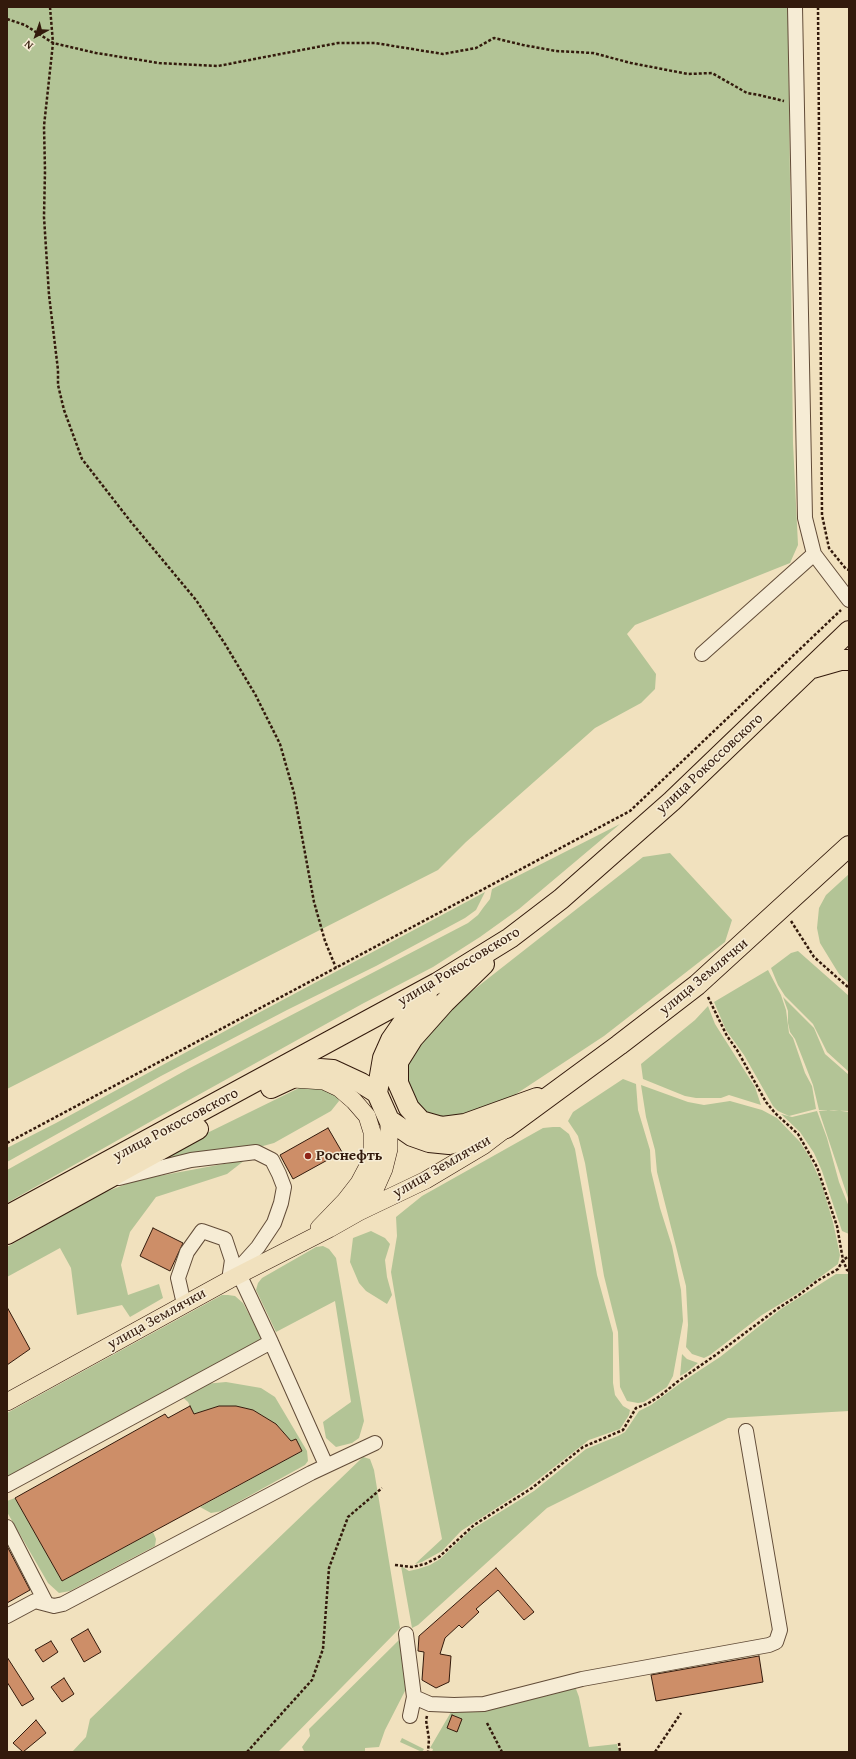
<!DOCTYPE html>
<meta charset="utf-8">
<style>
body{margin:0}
#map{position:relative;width:856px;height:1759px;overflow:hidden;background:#f1e1be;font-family:"Gentium Book Plus",serif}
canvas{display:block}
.frame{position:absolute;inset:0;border:8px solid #331a0c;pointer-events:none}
.north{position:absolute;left:16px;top:16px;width:40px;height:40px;-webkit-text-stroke:3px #f6ecd5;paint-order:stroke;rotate:220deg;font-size:11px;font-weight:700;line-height:16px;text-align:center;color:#331a0c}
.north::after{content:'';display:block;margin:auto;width:14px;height:18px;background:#331a0c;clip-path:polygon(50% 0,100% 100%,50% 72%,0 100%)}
</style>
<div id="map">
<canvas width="856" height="1759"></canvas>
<div class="frame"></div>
<div class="north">N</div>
</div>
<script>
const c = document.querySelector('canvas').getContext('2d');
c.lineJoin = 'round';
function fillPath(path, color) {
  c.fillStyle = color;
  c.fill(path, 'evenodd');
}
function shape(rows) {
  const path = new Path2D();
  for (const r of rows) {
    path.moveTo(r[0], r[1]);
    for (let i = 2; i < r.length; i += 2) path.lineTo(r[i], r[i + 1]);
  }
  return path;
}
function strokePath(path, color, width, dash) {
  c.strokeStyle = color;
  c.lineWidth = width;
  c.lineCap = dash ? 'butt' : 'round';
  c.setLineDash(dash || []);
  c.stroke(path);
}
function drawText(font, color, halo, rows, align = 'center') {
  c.font = font + ' "Gentium Book Plus",serif';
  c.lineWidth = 3;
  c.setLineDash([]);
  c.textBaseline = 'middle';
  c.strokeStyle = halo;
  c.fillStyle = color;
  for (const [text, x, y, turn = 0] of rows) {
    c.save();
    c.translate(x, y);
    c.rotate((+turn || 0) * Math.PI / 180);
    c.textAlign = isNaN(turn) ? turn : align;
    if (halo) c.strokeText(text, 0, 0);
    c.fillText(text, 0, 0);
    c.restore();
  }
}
fillPath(shape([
 [7,7,788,7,793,443,798,545,790,563,635,625,627,634,656,674,655,689,641,703,595,728,466,842,438,870,7,1089],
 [620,824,519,909,480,937,433,967,362,1004,155,1119,7,1203,7,1170,188,1069,468,923,478,915,483,908,490,899,492,889],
 [670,853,732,920,725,942,604,1036,510,1098,467,1114,444,1118,423,1111,408,1087,408,1060,419,1041,453,1006,643,857],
 [849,874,849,983,839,974,831,961,820,943,817,928,819,908,826,895],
 [485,892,476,910,465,918,376,966,287,1010,161,1076,7,1162,7,1148,56,1123,249,1018],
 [798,951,849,996,849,1072,827,1052,813,1024,785,996,778,985,771,968,791,953],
 [768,970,781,995,786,1010,789,1033,793,1038,805,1073,812,1086,816,1109,789,1116,778,1111,773,1106,744,1055,726,1030,714,1002],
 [783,997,814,1028,825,1054,849,1075,849,1111,819,1110,813,1085,795,1039,790,1032,788,1023,788,1011],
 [708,1006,715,1024,755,1087,761,1105,729,1095,721,1098,696,1098,685,1096,643,1079,641,1064,695,1020],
 [623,1079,636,1084,638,1110,650,1150,651,1171,660,1208,672,1246,681,1290,683,1321,673,1376,667,1387,644,1402,638,1403,627,1401,620,1387,618,1332,604,1276,585,1163,578,1136,568,1121,573,1112],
 [641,1085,688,1102,704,1105,730,1101,762,1110,777,1118,800,1142,810,1158,821,1182,833,1222,840,1255,838,1264,798,1293,762,1315,710,1355,704,1358,692,1354,686,1347,688,1325,686,1286,657,1172,655,1150,646,1117],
 [323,1087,337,1095,339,1101,331,1111,274,1143,263,1146,152,1160,299,1088],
 [834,1110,849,1112,849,1201,819,1111],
 [817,1111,827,1138,839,1182,849,1207,849,1234,842,1231,822,1171,814,1153,800,1132,781,1114,792,1117],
 [553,1127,560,1127,569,1134,575,1149,597,1275,613,1333,613,1383,615,1395,623,1406,630,1410,629,1415,620,1429,589,1440,527,1488,461,1531,442,1551,422,1562,415,1564,442,1539,397,1308,391,1272,397,1236,396,1217,422,1196,543,1128],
 [245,1160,227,1174,156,1197,130,1232,121,1265,128,1295,159,1284,163,1298,130,1317,122,1305,77,1315,71,1268,60,1248,7,1277,7,1247,100,1194,137,1180],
 [371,1231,385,1238,390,1244,385,1260,387,1277,392,1295,387,1304,366,1291,359,1283,350,1262,353,1238],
 [323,1246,329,1249,336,1258,364,1421,359,1438,352,1443,336,1447,326,1438,323,1422,351,1402,335,1301,276,1332,256,1290,258,1283,262,1278,316,1247],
 [836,1274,849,1274,849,1411,728,1418,547,1508,418,1625,412,1628,401,1566,409,1571,418,1569,430,1565,440,1559,471,1530,534,1491,586,1449,618,1436,625,1432,639,1411,651,1405,682,1382,720,1357,781,1309],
 [222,1295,228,1295,235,1296,243,1303,262,1339,7,1478,7,1413],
 [682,1354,687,1359,698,1363,687,1372,680,1376],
 [226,1382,261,1388,275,1397,307,1451,308,1461,305,1465,222,1511,211,1513,200,1507,302,1451,296,1440,291,1441,276,1424,253,1410,236,1406,219,1406,194,1414,188,1402,179,1394,204,1384],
 [363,1457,370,1459,374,1470,400,1628,285,1745,278,1752,72,1752,86,1737,90,1719],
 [15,1498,62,1581,153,1532,156,1539,155,1546,70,1591,59,1593,48,1583,7,1512,7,1501],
 [403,1639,406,1689,385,1730,379,1747,365,1748,365,1752,301,1752,304,1751,302,1747,310,1736,309,1729,399,1640],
 [570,1686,576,1689,579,1697,589,1747,617,1744,619,1752,432,1752,433,1749,430,1748,451,1712,456,1709],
 [402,1738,424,1749,422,1752,400,1742]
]), '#b3c496');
const building = shape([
 [328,1128,342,1152,293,1179,280,1155,328,1128],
 [153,1228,183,1243,170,1271,140,1256,153,1228],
 [7,1307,30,1349,7,1365,7,1307],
 [190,1406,194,1414,219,1406,236,1406,253,1410,276,1424,291,1441,296,1439,302,1451,62,1581,15,1498,165,1414,168,1418,190,1406],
 [7,1546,30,1590,7,1603,7,1546],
 [496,1568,534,1612,524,1620,498,1590,476,1609,479,1612,462,1628,459,1625,445,1638,440,1654,451,1656,449,1682,436,1688,422,1680,424,1652,418,1651,419,1636,496,1568],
 [88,1629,101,1652,84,1662,71,1639,88,1629],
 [51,1641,58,1652,43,1662,35,1650,51,1641],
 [759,1656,763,1682,656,1701,651,1675,759,1656],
 [7,1657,34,1699,22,1706,7,1682,7,1657],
 [64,1678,74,1694,62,1702,51,1687,64,1678],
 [452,1715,462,1719,457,1732,447,1728,452,1715],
 [36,1720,46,1733,23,1752,13,1743,36,1720]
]);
fillPath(building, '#cd8e68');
strokePath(building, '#331a0c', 1);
const minor = shape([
 [795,7,805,518,814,554,849,600],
 [702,654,814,554],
 [119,1178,191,1160,256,1152,272,1160,279,1174,284,1187,281,1203,274,1223,258,1247,231,1277],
 [184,1304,178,1278,187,1252,202,1231,225,1239,232,1260,229,1280],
 [271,1342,326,1465],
 [7,1485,271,1342,239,1274],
 [7,1527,46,1603],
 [7,1616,35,1601,54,1606,63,1604,311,1473,375,1443],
 [406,1634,414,1697,430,1704,454,1705,484,1704,582,1679,769,1645,776,1642,780,1630,746,1431],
 [410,1716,414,1697]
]);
const major = shape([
 [293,1079,324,1081,339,1088,354,1101,367,1116,372,1132,372,1149,368,1166,359,1183,345,1201,319,1228],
 [359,1210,376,1187,384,1169,389,1149,389,1120],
 [7,1402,229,1280,329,1229,359,1212,426,1180,483,1146,504,1130]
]);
const highway = shape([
 [813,668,841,660,849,660],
 [484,964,445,1002,413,1038,398,1062,398,1083,409,1108,421,1121,442,1127,465,1124,537,1098],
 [271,1088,303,1073,320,1069,333,1070,361,1083,377,1093,389,1120,412,1136,429,1142,449,1144,506,1128,619,1045,697,985,849,846],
 [377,1093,383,1058,391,1040,409,1014,427,994],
 [7,1216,437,983,510,938,561,899,672,801,849,631],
 [7,1234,198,1129]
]);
strokePath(minor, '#624c38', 16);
strokePath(major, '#331a0c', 18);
strokePath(highway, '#331a0c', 22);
strokePath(shape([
 [50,7,53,43,44,126,45,171,44,217,49,295,58,370,58,385,64,410,82,459,131,522,196,600,225,644,255,694,280,744,294,793,314,902,325,941,336,968],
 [818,7,822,515,829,548,846,569,849,570],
 [7,19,25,25,53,43,96,53,159,63,218,66,338,43,375,43,443,54,476,48,494,38,523,45,556,51,593,53,631,63,688,74,712,73,747,93,759,95,784,101],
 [791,921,814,957,849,988],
 [708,997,727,1036,737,1050,766,1102,775,1113,798,1134,817,1167,837,1226,843,1260,847,1270,849,1271],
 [7,1143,630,811,841,610],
 [395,1565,412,1567,425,1564,439,1557,474,1525,532,1488,583,1447,623,1430,636,1408,647,1404,660,1396,677,1382,717,1354,777,1309,799,1295,817,1281,838,1269,843,1260,849,1256],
 [427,1716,426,1720,429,1739,428,1752],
 [487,1723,502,1752],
 [619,1743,620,1752],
 [247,1752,312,1680,323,1649,329,1568,348,1517,382,1488],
 [655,1752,681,1713]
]), '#331a0c', 2.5, [3, 2]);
strokePath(minor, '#f6ecd5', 14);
strokePath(major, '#f1e1be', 17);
strokePath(highway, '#f1e1be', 20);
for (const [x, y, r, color] of [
 [308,1156,4,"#8f2418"]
]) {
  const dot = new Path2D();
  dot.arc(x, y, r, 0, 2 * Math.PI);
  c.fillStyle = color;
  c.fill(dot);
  strokePath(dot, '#f6ecd5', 1.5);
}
drawText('15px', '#331a0c', '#f6ecd5', [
 ["улица Рокоссовского",710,764,-43],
 ["улица Рокоссовского",459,967,-31],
 ["улица Землячки",704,977,-40],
 ["улица Рокоссовского",176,1125,-28],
 ["улица Землячки",442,1167,-30],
 ["улица Землячки",157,1319,-29]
]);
drawText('bold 15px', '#331a0c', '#f6ecd5', [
 ["Роснефть",316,1156]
], 'left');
</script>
